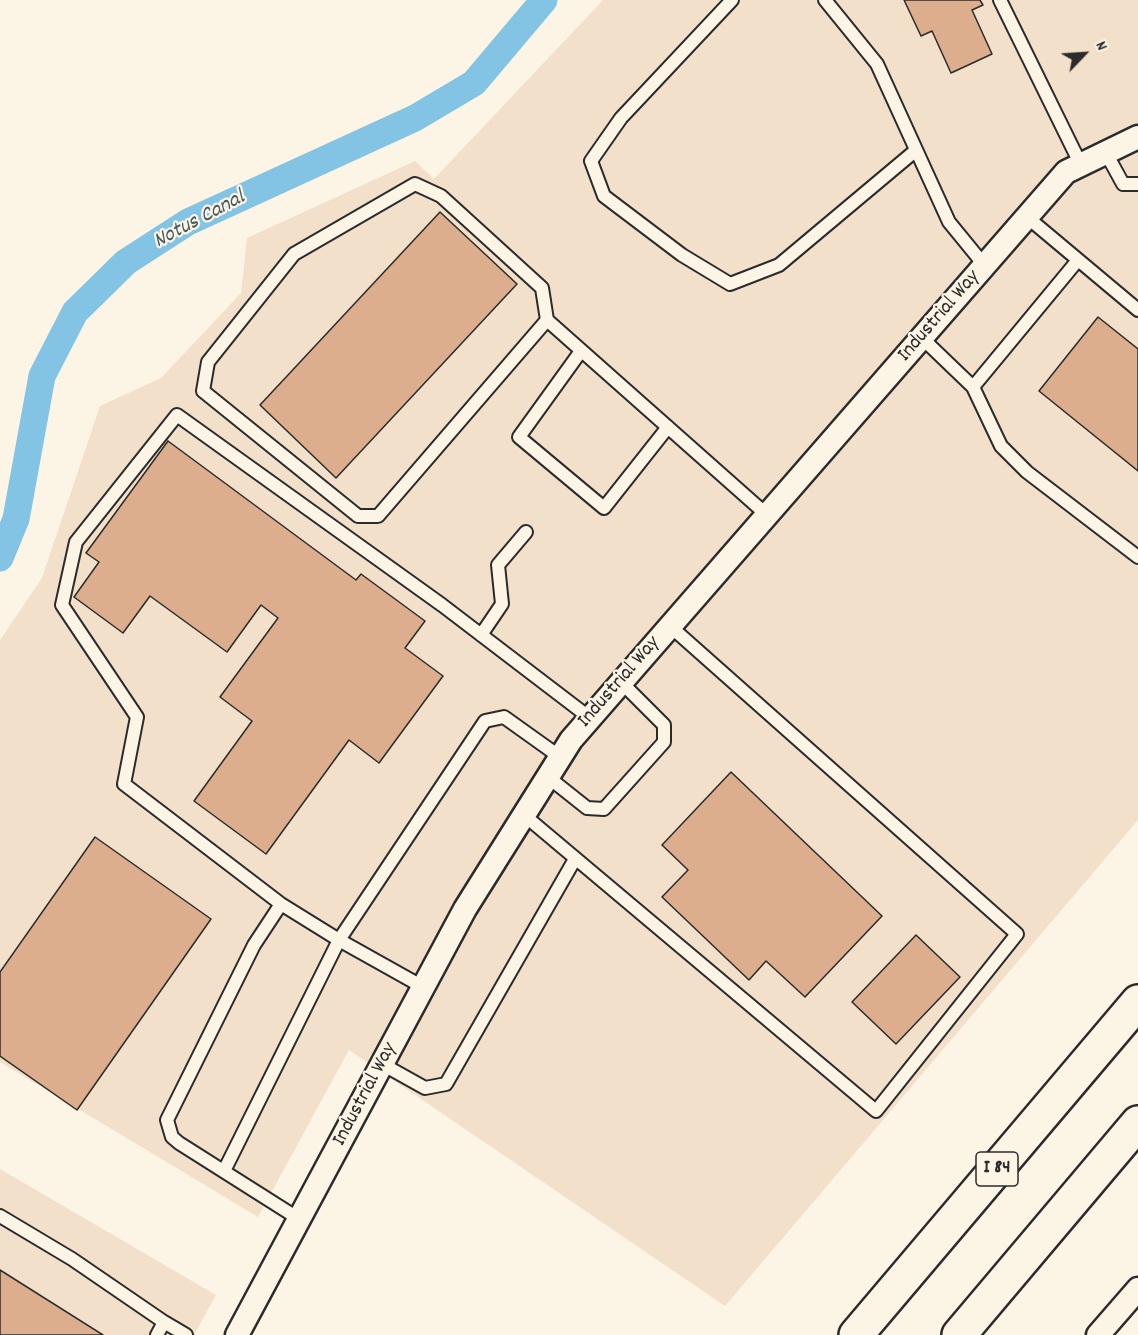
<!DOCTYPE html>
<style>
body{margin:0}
#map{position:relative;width:1138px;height:1335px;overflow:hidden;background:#fcf5e5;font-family:Dekko,sans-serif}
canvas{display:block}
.north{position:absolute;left:1054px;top:24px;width:60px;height:60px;-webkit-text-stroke:4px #fcf5e5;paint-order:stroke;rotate:65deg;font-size:16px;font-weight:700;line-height:24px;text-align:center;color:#2b2b2b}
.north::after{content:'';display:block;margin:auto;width:21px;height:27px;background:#2b2b2b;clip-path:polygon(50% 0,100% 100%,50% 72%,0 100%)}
</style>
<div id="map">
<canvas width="1138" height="1335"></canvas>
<div class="north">N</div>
</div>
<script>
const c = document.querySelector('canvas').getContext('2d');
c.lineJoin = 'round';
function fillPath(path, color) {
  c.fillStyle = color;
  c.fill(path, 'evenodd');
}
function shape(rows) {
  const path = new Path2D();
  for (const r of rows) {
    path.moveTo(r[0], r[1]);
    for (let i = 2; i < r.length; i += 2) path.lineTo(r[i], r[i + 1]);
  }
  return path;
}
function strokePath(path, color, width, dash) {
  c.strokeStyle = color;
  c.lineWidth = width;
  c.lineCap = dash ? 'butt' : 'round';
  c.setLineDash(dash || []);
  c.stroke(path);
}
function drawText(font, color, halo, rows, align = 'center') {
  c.font = font + ' Dekko,sans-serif';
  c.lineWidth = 4.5;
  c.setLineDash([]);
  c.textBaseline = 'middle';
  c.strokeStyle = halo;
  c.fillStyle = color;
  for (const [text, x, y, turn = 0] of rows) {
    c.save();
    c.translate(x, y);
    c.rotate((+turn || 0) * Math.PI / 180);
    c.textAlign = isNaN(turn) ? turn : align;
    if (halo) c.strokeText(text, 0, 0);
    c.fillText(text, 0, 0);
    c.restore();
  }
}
fillPath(shape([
 [603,0,1138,0,1138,820,725,1306,349,1050,258,1217,0,1062,0,640,42,578,100,406,161,378,241,293,247,238,415,161,434,179],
 [0,1169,216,1295,194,1335,0,1335]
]), '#f2e0cb');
strokePath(shape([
 [0,558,16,519,42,376,75,312,126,262,188,222,415,118,474,83,544,0]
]), '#83c3e3', 27);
const building = shape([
 [904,0,980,0,983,5,972,10,992,54,951,73,932,31,921,36,904,0],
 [440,212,517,284,336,478,260,405,440,212],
 [1098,317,1138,349,1138,471,1039,391,1098,317],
 [168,441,356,580,361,574,425,621,405,648,443,676,379,763,349,740,266,854,194,801,252,721,220,697,278,618,261,605,227,652,150,596,123,633,74,597,99,562,86,553,168,441],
 [731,772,882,916,805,997,766,961,749,980,662,897,688,870,662,845,731,772],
 [95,837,211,919,77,1110,0,1056,0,972,95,837],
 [916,935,960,977,896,1044,852,1002,916,935],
 [0,1270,103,1335,0,1335,0,1270]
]);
fillPath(building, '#dcae8e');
strokePath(building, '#2b2b2b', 1.5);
const service = shape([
 [732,0,621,118,591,161,604,196,682,255,730,284,779,265,915,151],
 [825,0,877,64,949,222,985,266],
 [1000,0,1081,165],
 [1106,153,1123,184,1138,184],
 [1027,217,1138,310],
 [547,320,542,288,441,196,415,184,294,254,208,362,203,391,358,516,378,516,547,320,767,515],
 [922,338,973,387,1001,446,1027,472,1138,557],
 [581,351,519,437,604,508,668,427],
 [973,387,1078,260],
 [481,635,502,604,498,565,526,532],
 [548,777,587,808,604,809,664,742,664,725,621,682],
 [524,815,876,1111,1017,934,670,626],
 [281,904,254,945,167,1120,172,1137,179,1143,299,1219],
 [423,987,339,940,281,904,124,784,137,717,62,605,76,542,177,415,442,605,590,718],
 [382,1064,425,1088,446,1084,575,859],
 [224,1171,339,940,485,721,504,717,560,757],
 [0,1216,72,1259,164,1322,157,1335],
 [164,1322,186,1335]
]);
const minor = shape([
 [237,1335,465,909,571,740,1066,172,1138,137],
 [1098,1335,1138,1289]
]);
const motorway = shape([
 [856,1335,1138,1002],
 [959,1335,1138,1123]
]);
strokePath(service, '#2b2b2b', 16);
strokePath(minor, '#2b2b2b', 27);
strokePath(motorway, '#2b2b2b', 38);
strokePath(service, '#fcf5e5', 12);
strokePath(minor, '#fcf5e5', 22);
strokePath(motorway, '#fcf5e5', 33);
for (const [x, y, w] of [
 [997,1169,42]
]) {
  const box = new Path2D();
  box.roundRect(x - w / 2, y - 17, w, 34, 4.5);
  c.fillStyle = '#fcf5e5';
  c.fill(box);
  strokePath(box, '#2b2b2b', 1.5);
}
drawText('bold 20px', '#2b2b2b', null, [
 ["I 84",997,1169]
]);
drawText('21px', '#2b2b2b', '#fcf5e5', [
 ["Industrial Way",940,317,-49],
 ["Industrial Way",620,683,-49],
 ["Industrial Way",366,1095,-62]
]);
drawText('italic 22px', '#455962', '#fcf5e5', [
 ["Notus Canal",200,221,-28]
]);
</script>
